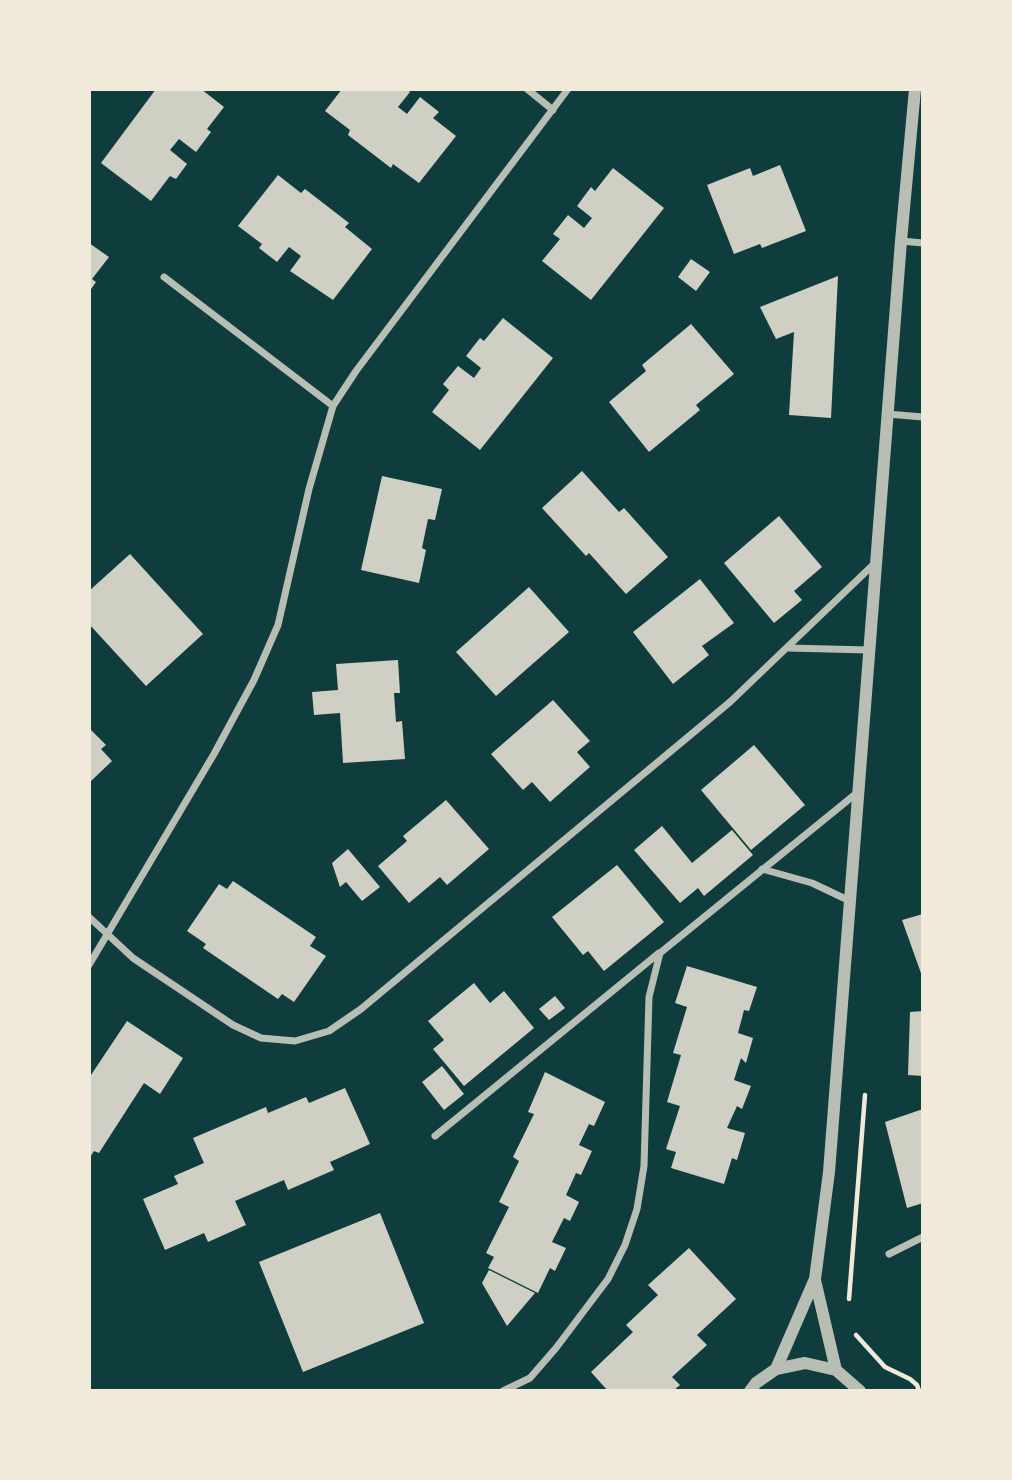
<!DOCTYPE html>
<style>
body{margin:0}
#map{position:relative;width:1012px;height:1480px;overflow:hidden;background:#0f3d3e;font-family:"IBM Plex Serif",serif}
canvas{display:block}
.frame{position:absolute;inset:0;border:91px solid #f1e9da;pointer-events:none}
</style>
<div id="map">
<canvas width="1012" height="1480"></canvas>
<div class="frame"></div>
</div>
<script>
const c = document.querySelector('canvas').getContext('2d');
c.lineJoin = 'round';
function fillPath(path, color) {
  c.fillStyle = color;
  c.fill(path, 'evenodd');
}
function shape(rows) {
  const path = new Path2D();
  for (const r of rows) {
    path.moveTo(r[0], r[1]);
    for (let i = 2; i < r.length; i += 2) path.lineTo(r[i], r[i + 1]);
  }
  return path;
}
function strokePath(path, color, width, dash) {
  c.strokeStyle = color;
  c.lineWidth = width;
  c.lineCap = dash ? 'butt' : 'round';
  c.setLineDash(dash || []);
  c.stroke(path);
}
fillPath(shape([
 [156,89,201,89,224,107,207,129,211,132,196,152,179,139,170,150,187,164,176,179,170,176,151,201,101,163],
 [342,89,407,89,410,92,398,107,407,114,420,97,439,112,433,118,456,136,419,183,393,164,391,168,348,135,350,130,325,111],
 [780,165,806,231,762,248,760,244,734,254,707,185,750,168,753,176],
 [613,168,664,208,591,300,542,261,560,239,553,234,568,215,584,228,592,218,577,206,591,187,595,191],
 [278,175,301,193,305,189,349,223,345,227,372,249,333,300,290,271,301,256,289,247,277,262,259,248,262,244,238,226],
 [89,243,109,257,92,279,96,282,89,292],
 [691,259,710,272,696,291,678,277],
 [838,276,831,418,789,415,794,332,776,339,760,307],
 [503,318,553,358,480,450,432,412,449,390,443,384,458,366,474,378,481,368,466,356,480,338,484,341],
 [691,324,734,374,696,405,700,410,649,452,609,402,646,371,642,365],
 [582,471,619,512,624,508,668,557,626,594,589,553,586,556,542,508],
 [382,476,442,489,435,520,428,519,422,548,426,550,419,583,361,570],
 [779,516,822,567,794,591,802,600,774,623,724,563],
 [130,554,203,634,146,686,89,624,89,591],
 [700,579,734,623,702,646,709,655,673,684,633,632],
 [529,587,569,632,496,696,456,652],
 [398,660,400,693,394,693,396,722,402,721,405,759,343,763,340,713,314,715,312,692,338,690,336,664],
 [553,700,590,741,577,752,590,767,550,802,532,782,523,790,491,754],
 [89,728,106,745,101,749,112,761,89,783],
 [754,745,805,805,751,850,701,790],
 [446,800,489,849,447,885,440,877,409,903,378,866,407,841,403,836],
 [662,826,692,863,732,830,753,855,704,896,698,888,680,903,634,850],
 [348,849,380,887,362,901,346,882,340,887,332,863],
 [617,865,664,922,604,971,588,951,583,955,552,917],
 [233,881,316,937,310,946,326,956,294,1002,282,994,278,999,203,948,206,944,187,931,219,884,227,889],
 [923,914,923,976,922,976,902,920],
 [687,966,757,987,749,1011,744,1010,738,1033,753,1038,746,1063,741,1058,734,1080,751,1086,742,1109,737,1106,727,1128,745,1133,737,1160,732,1158,724,1184,671,1168,676,1152,666,1149,680,1106,667,1102,681,1055,673,1053,687,1007,675,1003],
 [474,983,490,1003,504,991,534,1028,464,1086,433,1049,444,1040,428,1021],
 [555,996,565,1008,549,1020,539,1009],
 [923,1011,923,1076,908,1075,910,1012],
 [127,1021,183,1058,160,1094,144,1083,99,1153,94,1151,89,1159,89,1078],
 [442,1066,464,1094,444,1110,422,1082],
 [545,1072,605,1102,594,1126,589,1124,579,1145,592,1151,581,1175,576,1173,566,1195,579,1202,570,1221,564,1218,552,1242,566,1248,555,1271,550,1268,538,1293,488,1268,494,1257,486,1253,509,1207,499,1202,519,1161,513,1157,534,1114,528,1112],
 [345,1088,370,1144,330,1162,334,1170,288,1190,284,1180,235,1201,246,1225,208,1242,204,1233,165,1250,143,1199,178,1184,174,1176,204,1163,193,1138,266,1107,268,1113,306,1097,309,1103],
 [923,1109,923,1203,907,1208,885,1122],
 [380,1213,424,1323,303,1372,259,1262],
 [689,1248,736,1299,697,1335,707,1345,672,1377,680,1385,673,1391,608,1391,591,1372,633,1332,626,1325,658,1295,648,1285],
 [489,1270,535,1293,507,1326,482,1283]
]), '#cfcfc3');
strokePath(shape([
 [849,1299,865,1095],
 [856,1335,885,1367,910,1379,917,1385,919,1391]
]), '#f1e9da', 4.5);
strokePath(shape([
 [527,89,553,110],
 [901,241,923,243],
 [164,277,333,406],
 [887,414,923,417],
 [788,648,869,650],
 [762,869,812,883,850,901],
 [89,917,133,958,233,1025,261,1038,295,1041,329,1031,361,1009,730,702,875,563],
 [89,965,214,754,254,680,278,625,309,489,333,406,356,371,568,89],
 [435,1136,659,953],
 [889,1254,923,1237],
 [503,1391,530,1378,556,1348,608,1279,625,1245,637,1209,644,1166,649,997,660,953,858,792]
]), '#b8beb3', 7);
strokePath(shape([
 [815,1280,836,1370],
 [776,1369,815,1279,829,1172,901,241,915,89],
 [750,1391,756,1383,776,1369,805,1363,836,1370,860,1391]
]), '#b8beb3', 12);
</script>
